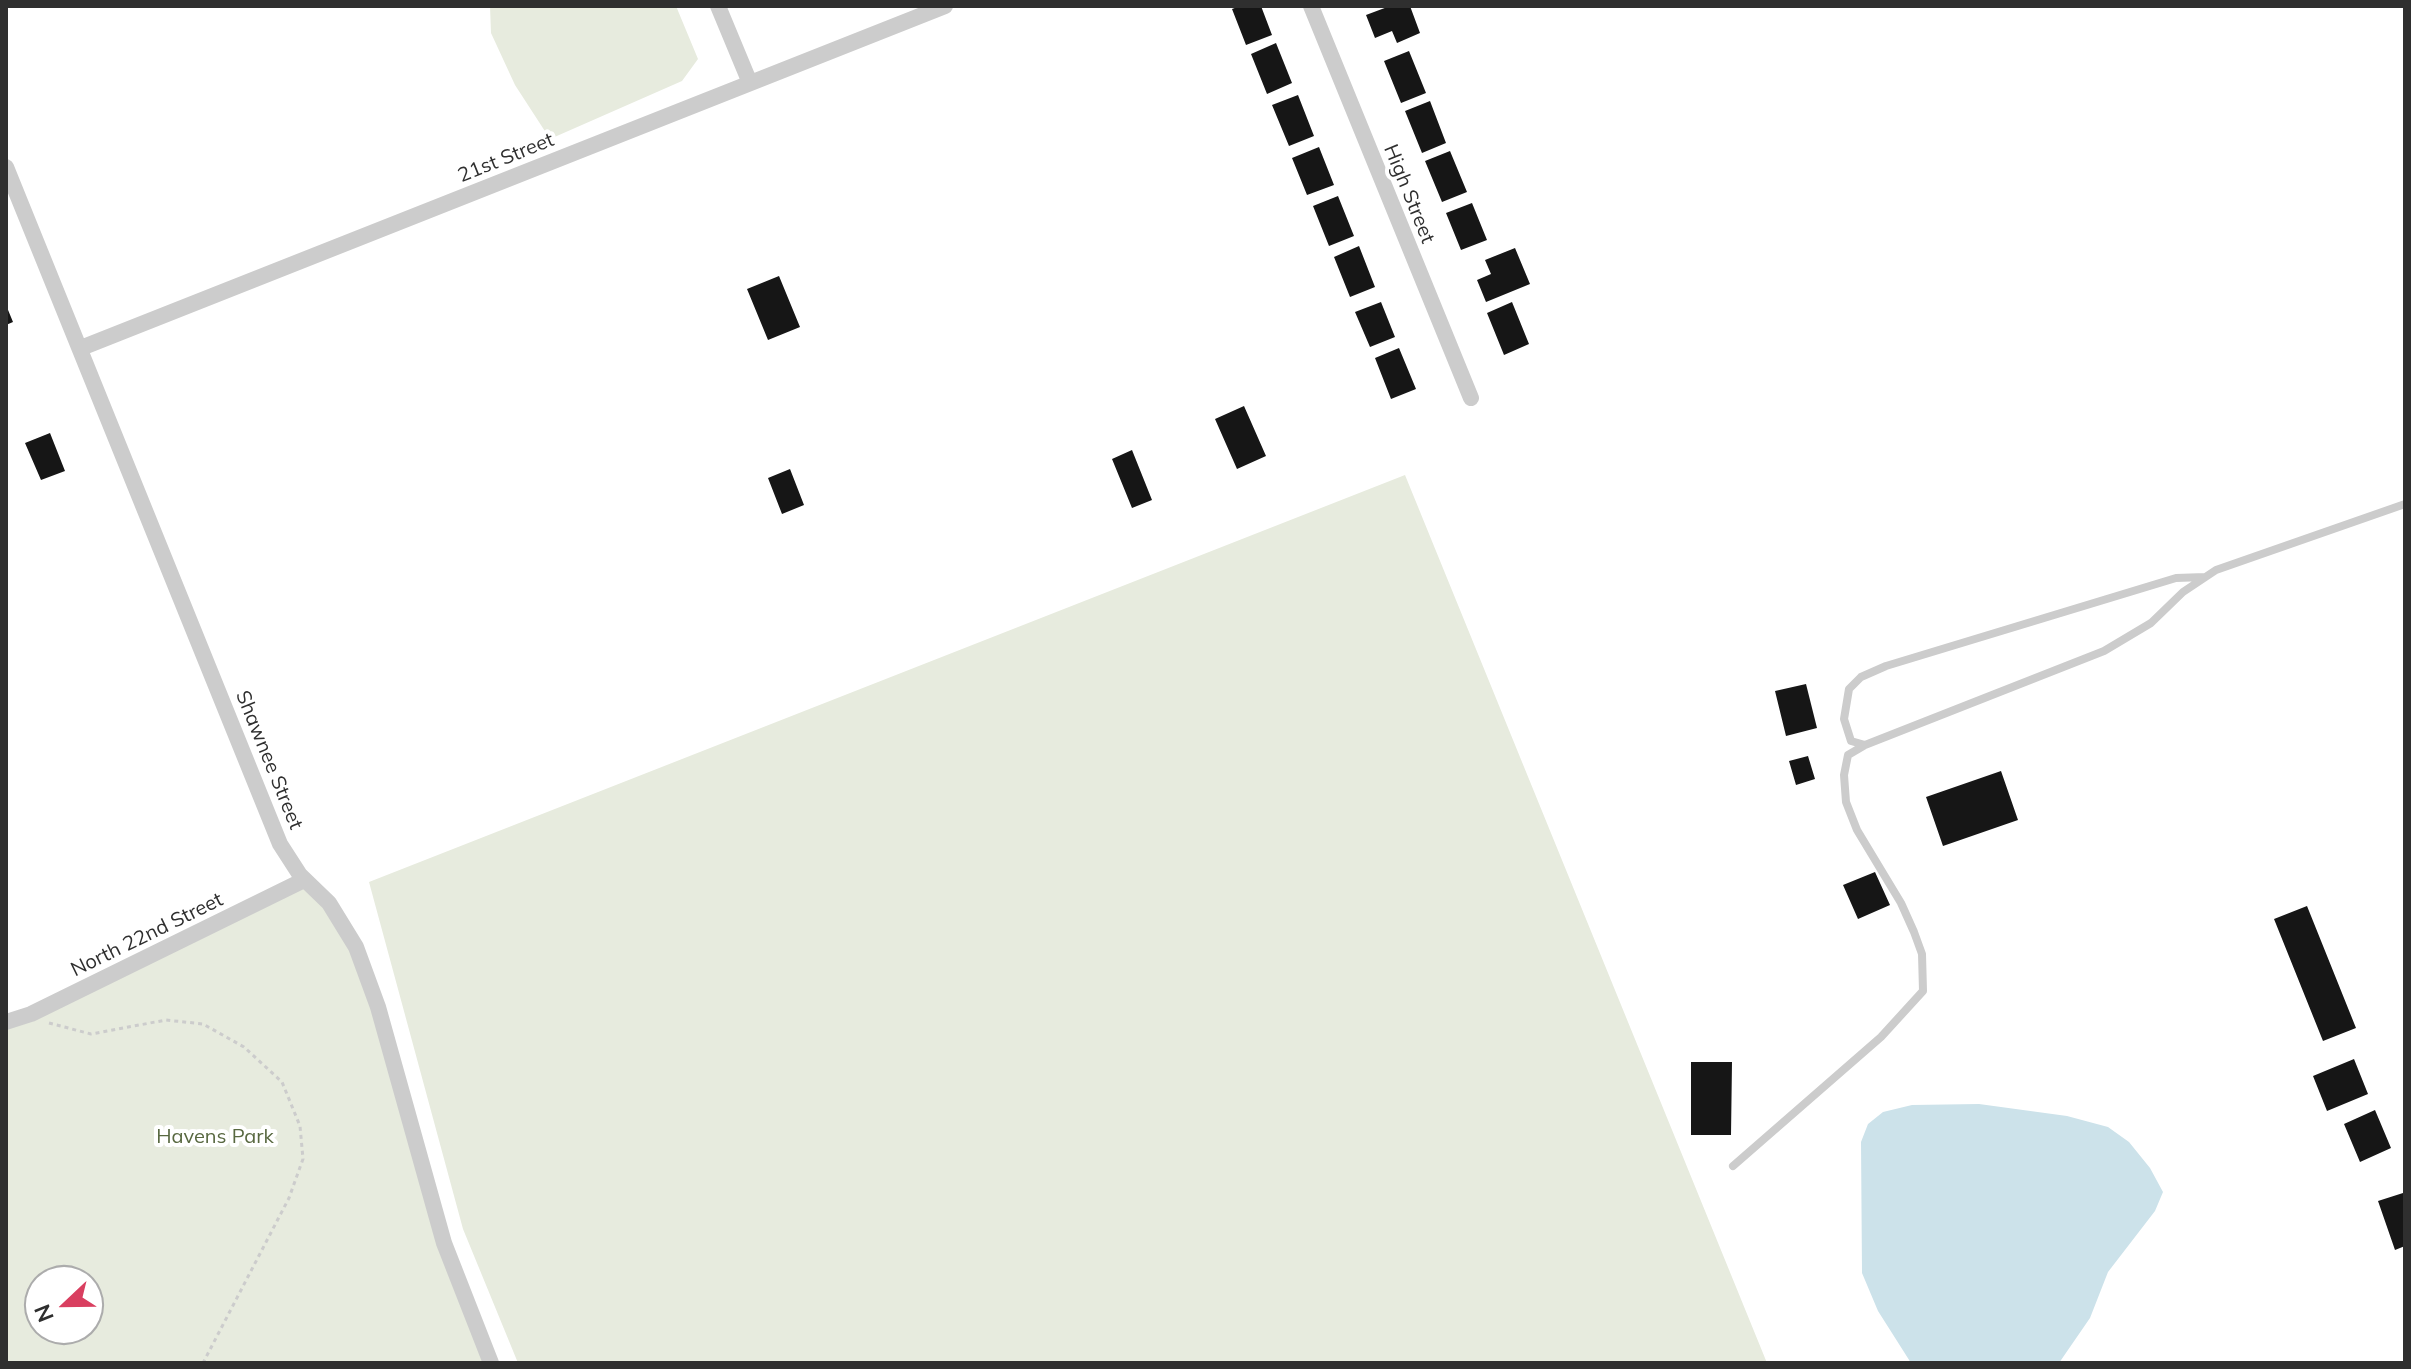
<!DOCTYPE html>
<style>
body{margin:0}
#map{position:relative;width:2411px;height:1369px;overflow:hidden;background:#fff;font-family:Mulish,sans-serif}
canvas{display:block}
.frame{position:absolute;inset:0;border:8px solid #2f2f2f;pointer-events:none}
.north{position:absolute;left:24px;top:1265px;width:80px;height:80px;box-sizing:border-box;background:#fff;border:2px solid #acacac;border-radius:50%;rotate:248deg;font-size:22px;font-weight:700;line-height:32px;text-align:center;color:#2f2f2f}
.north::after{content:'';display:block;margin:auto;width:28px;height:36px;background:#d93f60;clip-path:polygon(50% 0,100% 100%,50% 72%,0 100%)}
</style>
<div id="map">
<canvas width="2411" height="1369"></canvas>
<div class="frame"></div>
<div class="north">N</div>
</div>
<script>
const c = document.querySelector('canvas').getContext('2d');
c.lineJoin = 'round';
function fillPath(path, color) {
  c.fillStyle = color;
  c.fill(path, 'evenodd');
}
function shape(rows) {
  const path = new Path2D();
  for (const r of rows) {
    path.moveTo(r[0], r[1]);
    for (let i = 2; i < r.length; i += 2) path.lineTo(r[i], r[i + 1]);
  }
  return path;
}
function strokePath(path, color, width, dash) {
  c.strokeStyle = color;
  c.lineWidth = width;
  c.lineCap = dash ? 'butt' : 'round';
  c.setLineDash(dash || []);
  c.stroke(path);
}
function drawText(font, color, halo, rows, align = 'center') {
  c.font = font + ' Mulish,sans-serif';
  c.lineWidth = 8;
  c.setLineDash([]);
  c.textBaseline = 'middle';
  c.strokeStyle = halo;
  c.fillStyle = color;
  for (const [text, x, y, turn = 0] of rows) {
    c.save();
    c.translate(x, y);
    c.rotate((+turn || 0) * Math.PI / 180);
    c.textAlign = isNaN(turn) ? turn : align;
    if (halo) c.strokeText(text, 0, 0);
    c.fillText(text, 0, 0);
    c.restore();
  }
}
fillPath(shape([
 [490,6,676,6,698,59,682,81,550,139,515,85,491,33],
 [1405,475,1767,1363,518,1363,463,1229,369,882],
 [304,880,356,947,491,1363,6,1363,6,1022],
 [40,1281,88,1281,88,1329,40,1329]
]), '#e7ebde');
fillPath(shape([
 [1979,1104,2067,1116,2108,1127,2129,1142,2150,1168,2163,1192,2155,1211,2108,1272,2090,1318,2059,1363,1911,1363,1878,1311,1862,1273,1861,1142,1868,1124,1883,1112,1912,1105]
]), '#cce2ea');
fillPath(shape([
 [1240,6,1261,6,1272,35,1246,45,1232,9],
 [1390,6,1410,6,1420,33,1397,43,1392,31,1375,38,1366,15],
 [1276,43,1292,83,1267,94,1251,54],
 [1409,51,1426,93,1401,103,1384,61],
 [1298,95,1314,136,1289,146,1272,105],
 [1430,101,1446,143,1422,153,1405,111],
 [1319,147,1334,185,1307,195,1292,158],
 [1450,151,1467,192,1442,202,1425,161],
 [1338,196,1354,236,1329,246,1313,206],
 [1472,203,1487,240,1461,250,1446,213],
 [1359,246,1375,287,1350,297,1334,257],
 [1515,248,1530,284,1486,302,1477,280,1491,274,1485,260],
 [779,276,800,327,768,340,747,289],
 [1381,302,1395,337,1370,347,1355,312],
 [1512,302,1529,344,1504,355,1487,313],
 [6,305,13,322,6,325],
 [1399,348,1416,389,1391,399,1375,358],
 [1244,406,1266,456,1237,469,1215,419],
 [50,433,65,471,41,480,25,443],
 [1132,450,1152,500,1132,508,1112,459],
 [790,469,804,505,782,514,768,478],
 [1806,684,1817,728,1786,736,1775,691],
 [1808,756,1815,779,1796,785,1789,761],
 [2001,771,2018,820,1943,846,1926,797],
 [1875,872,1890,905,1858,919,1843,885],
 [2307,906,2356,1028,2323,1041,2274,919],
 [2354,1059,2368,1094,2327,1111,2313,1076],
 [1691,1062,1732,1062,1731,1135,1691,1135],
 [2375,1110,2391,1148,2360,1162,2344,1124],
 [2403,1193,2405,1246,2395,1250,2378,1201]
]), '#161616');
strokePath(shape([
 [49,1023,91,1034,166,1020,203,1024,244,1047,282,1082,300,1126,303,1159,289,1198,203,1363]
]), '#ccc', 3, [4, 4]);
strokePath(shape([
 [1865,745,1851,741,1844,719,1849,689,1861,677,1886,666,2176,578,2205,577],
 [1733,1166,1881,1037,1923,991,1922,954,1914,932,1901,903,1857,830,1846,802,1844,775,1848,755,1865,745,2104,651,2151,623,2183,592,2216,570,2405,504]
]), '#ccc', 8);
strokePath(shape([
 [718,6,750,83],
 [1311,6,1471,398],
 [6,167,280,844,300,875,329,903,356,947,378,1007,444,1243,491,1363],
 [81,348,945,6],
 [6,1022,31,1014,304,880]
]), '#ccc', 16);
drawText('20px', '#2f2f2f', '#fff', [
 ["21st Street",506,158,-22],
 ["High Street",1409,194,68],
 ["Shawnee Street",269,760,68],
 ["North 22nd Street",147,935,-26]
]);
drawText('20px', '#586840', '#fff', [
 ["Havens Park",215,1137]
]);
</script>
